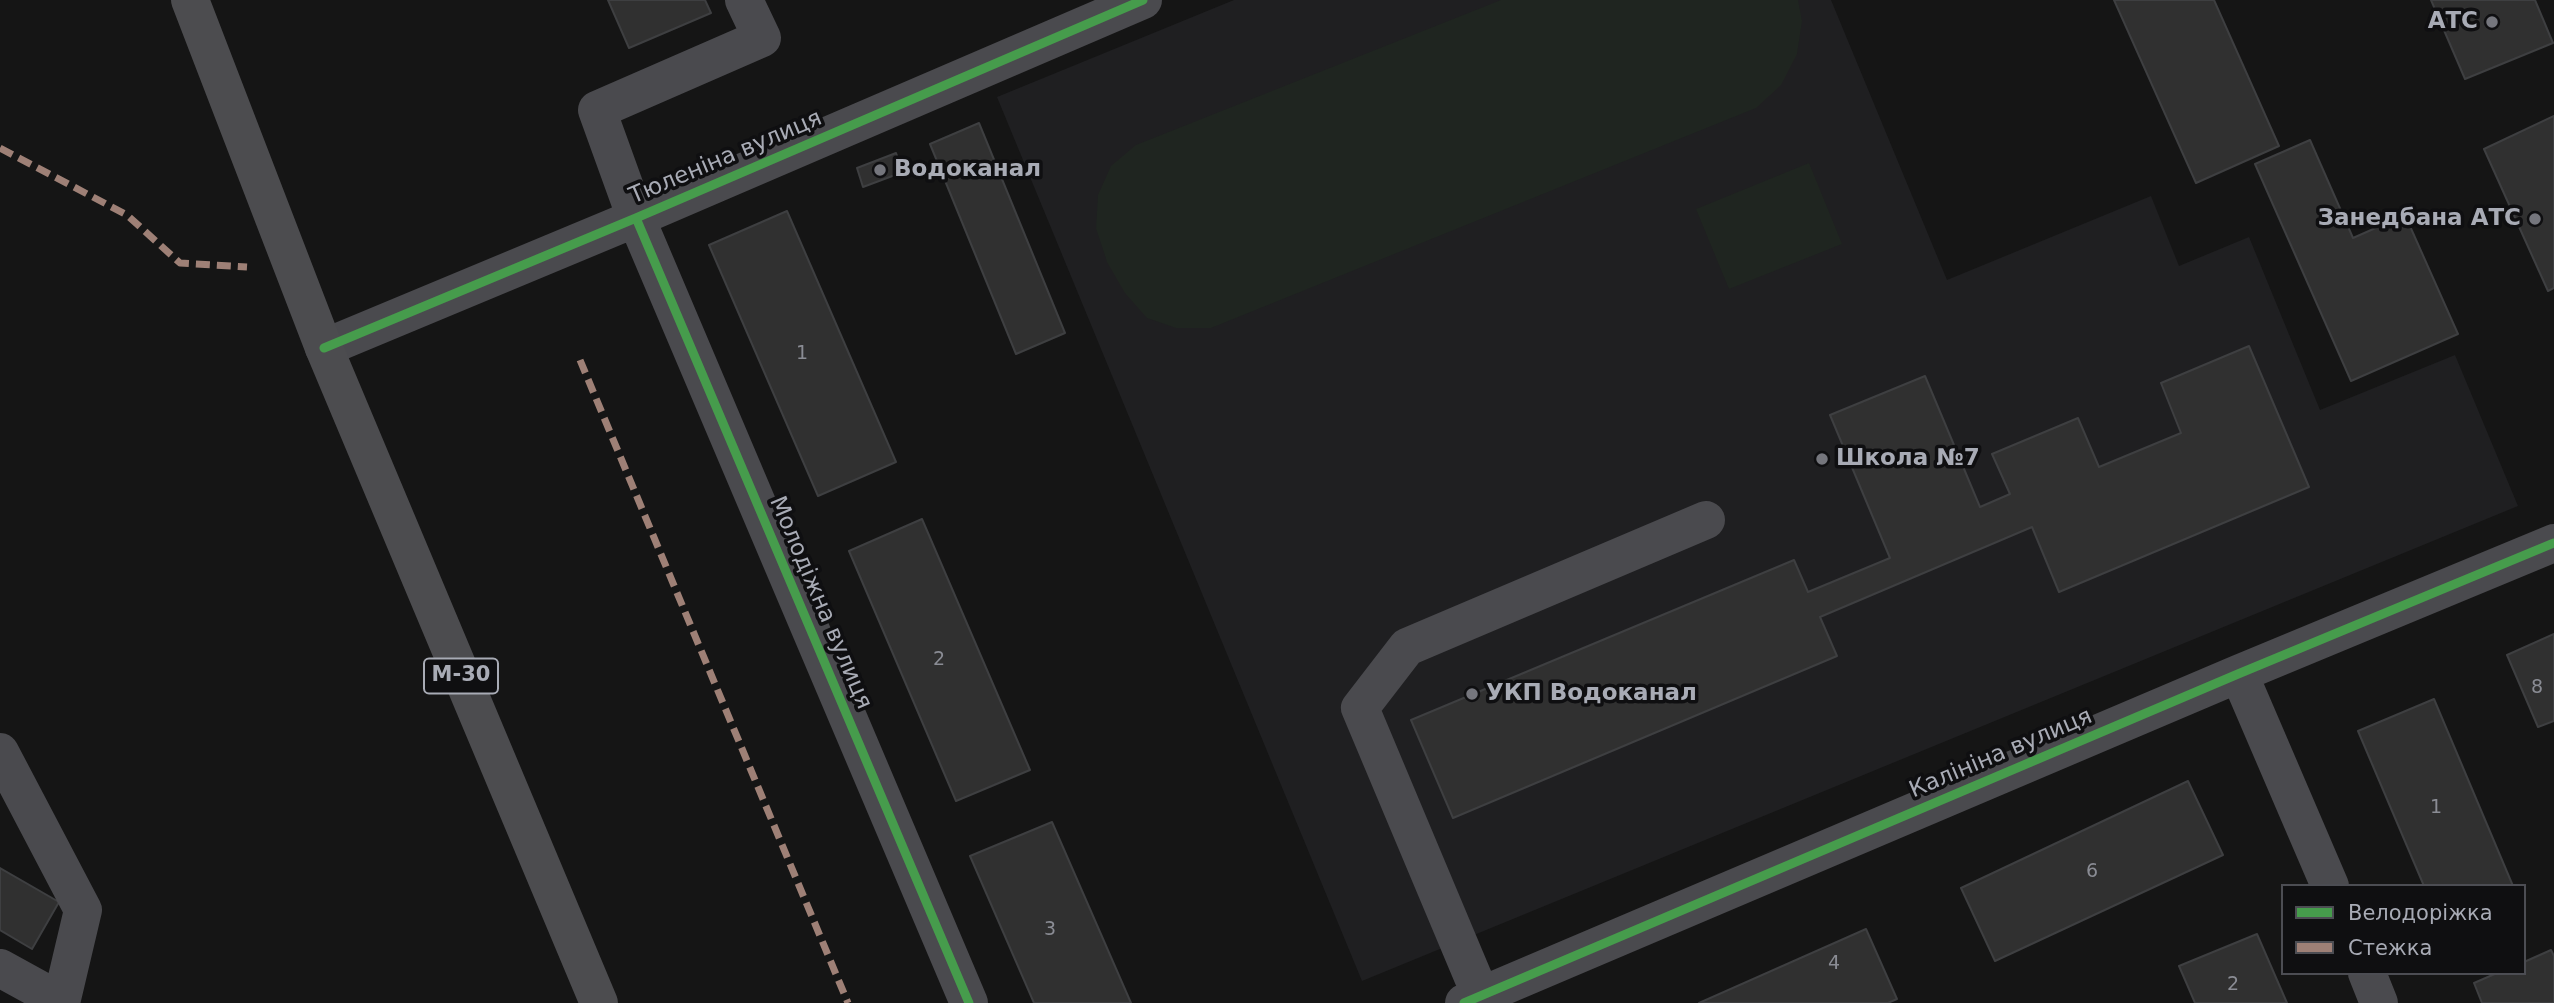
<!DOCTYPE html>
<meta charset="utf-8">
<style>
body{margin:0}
#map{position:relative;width:2554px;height:1003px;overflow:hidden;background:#151515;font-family:"DejaVu Sans",sans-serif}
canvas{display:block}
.legend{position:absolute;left:2281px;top:884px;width:245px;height:91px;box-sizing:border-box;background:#0f0f11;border:2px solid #4c4d53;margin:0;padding:9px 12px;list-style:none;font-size:21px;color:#a8abb5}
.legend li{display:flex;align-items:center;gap:14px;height:35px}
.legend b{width:35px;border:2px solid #4c4d53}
</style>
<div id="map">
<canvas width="2554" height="1003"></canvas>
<ul class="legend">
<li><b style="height:9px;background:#469c4c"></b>Велодоріжка</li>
<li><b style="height:9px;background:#9e8076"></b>Стежка</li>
</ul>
</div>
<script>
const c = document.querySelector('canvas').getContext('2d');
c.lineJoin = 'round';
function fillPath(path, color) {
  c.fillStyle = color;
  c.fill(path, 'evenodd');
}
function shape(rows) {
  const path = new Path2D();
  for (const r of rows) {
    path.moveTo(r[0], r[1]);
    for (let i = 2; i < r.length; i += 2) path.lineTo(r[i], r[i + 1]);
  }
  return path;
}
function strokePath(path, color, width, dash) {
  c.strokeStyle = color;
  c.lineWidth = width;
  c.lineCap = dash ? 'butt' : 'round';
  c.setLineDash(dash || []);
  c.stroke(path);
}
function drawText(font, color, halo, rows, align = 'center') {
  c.font = font + ' "DejaVu Sans",sans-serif';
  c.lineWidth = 7;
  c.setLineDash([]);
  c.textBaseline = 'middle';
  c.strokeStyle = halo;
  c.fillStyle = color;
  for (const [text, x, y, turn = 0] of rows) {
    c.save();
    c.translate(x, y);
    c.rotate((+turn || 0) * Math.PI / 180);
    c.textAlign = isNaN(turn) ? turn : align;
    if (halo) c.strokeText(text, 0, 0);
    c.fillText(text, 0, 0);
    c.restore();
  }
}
fillPath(shape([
 [1234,0,1831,0,1947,280,2151,196,2179,266,2249,237,2320,410,2455,355,2518,506,1362,981,997,97]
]), '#1f1f21');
fillPath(shape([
 [1501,0,1798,0,1802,21,1797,54,1781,85,1756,108,1211,328,1176,328,1147,318,1125,293,1107,262,1096,228,1098,195,1111,166,1136,145],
 [1809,163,1842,244,1729,289,1696,209]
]), '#1f2520');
const building = shape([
 [608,0,705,0,711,13,629,48,608,0],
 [2114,0,2214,0,2279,146,2196,183,2114,0],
 [2431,0,2535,0,2553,43,2465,79,2431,0],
 [2554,116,2554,288,2548,291,2484,149,2554,116],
 [979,123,1065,333,1016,354,930,144,979,123],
 [2310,140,2353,238,2405,215,2458,334,2351,381,2255,164,2310,140],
 [896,153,903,172,863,187,857,168,896,153],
 [787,211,896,462,818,496,709,245,787,211],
 [2249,346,2309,487,2059,592,2032,527,1820,617,1837,656,1453,818,1411,720,1794,560,1808,592,1890,558,1830,415,1925,376,1980,507,2010,494,1992,454,2078,418,2099,467,2181,433,2161,383,2249,346],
 [922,519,1030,770,956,801,849,551,922,519],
 [2554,634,2554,721,2538,727,2507,655,2554,634],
 [2434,699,2513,886,2424,886,2358,731,2434,699],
 [2188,781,2223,855,1995,961,1961,888,2188,781],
 [1052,822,1131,1003,1034,1003,970,856,1052,822],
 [0,868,59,902,32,949,0,930,0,868],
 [1866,929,1897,999,1888,1003,1699,1003,1866,929],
 [2257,934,2287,1003,2195,1003,2179,966,2257,934],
 [2551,950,2554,956,2554,1003,2482,1003,2474,983,2497,973,2524,973,2524,962,2551,950]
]);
fillPath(building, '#303030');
strokePath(building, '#3e3f41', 2);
strokePath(shape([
 [744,0,762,38,597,110,636,218,969,1003],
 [324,348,636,218,1143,0],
 [2239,674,2330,886],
 [0,752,83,910,61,1003],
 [0,968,60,1001,59,1003],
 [2367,973,2379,1003],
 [1481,996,1360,708,1407,647,1706,520],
 [1464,1003,2238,674,2554,543]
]), '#4a4a4e', 38);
strokePath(shape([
 [190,0,324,348,599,1003]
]), '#4c4c4f', 38);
strokePath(shape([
 [0,148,127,215,180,263,247,267],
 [580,360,848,1003]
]), '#9e8076', 7, [14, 7]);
strokePath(shape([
 [636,218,969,1003],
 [324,348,636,218,1143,0],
 [1464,1003,2238,674,2554,543]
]), '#469c4c', 9);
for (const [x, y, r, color] of [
 [2492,22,7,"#75767d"],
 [880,170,7,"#75767d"],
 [2535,219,7,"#75767d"],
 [1822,459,7,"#75767d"],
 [1472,694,7,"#75767d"]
]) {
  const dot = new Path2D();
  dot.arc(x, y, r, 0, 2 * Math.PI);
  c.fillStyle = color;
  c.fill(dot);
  strokePath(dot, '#0f0f11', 2.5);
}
drawText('19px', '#8a8c94', null, [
 ["1",802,354],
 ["2",939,660],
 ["8",2537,688],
 ["1",2436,808],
 ["6",2092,872],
 ["3",1050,930],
 ["4",1834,964],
 ["2",2233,985]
]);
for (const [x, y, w] of [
 [461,676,74]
]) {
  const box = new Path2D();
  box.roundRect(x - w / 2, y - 17.5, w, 35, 5);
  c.fillStyle = '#0f0f11';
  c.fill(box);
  strokePath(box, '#a8abb5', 2);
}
drawText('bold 21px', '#a8abb5', null, [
 ["М-30",461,676]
]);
drawText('bold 23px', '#a8abb5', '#0f0f11', [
 ["АТС",2478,22,"right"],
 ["Водоканал",894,170],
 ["Занедбана АТС",2521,219,"right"],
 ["Школа №7",1836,459],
 ["УКП Водоканал",1486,694]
], 'left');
drawText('23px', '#a8abb5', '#0f0f11', [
 ["Тюленіна вулиця",726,158,-23],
 ["Молодіжна вулиця",820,603,67],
 ["Калініна вулиця",2001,754,-23]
]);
</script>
